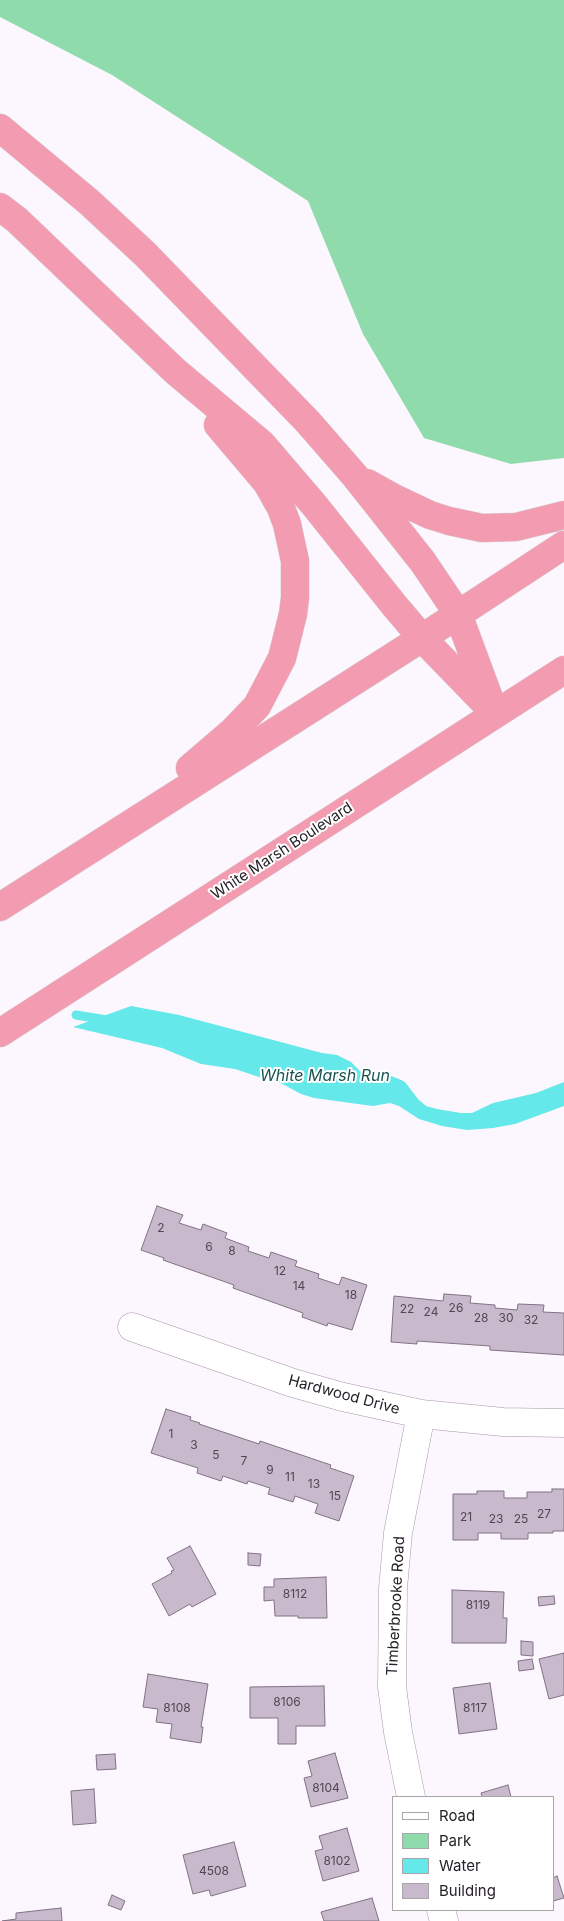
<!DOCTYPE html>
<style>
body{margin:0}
#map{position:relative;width:564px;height:1921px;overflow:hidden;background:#fcf6fe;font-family:Inter,sans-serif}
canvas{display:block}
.legend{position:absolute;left:392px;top:1796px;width:162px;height:115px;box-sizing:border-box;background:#fff;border:1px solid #a9a6a9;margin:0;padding:6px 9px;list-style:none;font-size:15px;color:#272129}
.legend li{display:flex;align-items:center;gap:10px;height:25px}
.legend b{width:25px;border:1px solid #a9a6a9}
</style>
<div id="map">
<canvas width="564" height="1921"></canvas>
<ul class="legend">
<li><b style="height:6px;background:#fff"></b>Road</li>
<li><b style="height:14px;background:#8fdbab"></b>Park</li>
<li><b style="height:14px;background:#64e8e9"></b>Water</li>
<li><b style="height:14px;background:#c9b9cc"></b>Building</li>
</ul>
</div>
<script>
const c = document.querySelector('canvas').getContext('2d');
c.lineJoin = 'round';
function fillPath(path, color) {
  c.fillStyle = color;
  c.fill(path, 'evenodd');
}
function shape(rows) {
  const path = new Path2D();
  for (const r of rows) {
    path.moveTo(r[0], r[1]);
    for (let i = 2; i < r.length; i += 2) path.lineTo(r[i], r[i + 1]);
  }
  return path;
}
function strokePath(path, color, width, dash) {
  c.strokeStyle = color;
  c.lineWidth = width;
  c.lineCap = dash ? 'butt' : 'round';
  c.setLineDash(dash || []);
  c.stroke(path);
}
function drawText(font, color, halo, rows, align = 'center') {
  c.font = font + ' Inter,sans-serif';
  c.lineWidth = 4;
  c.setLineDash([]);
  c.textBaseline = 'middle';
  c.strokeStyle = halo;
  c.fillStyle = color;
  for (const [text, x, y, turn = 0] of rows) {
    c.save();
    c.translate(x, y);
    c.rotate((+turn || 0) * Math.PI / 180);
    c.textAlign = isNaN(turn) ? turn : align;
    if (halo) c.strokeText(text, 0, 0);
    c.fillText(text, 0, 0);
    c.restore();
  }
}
fillPath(shape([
 [0,0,564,0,564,458,511,464,424,438,363,334,308,201,112,75,0,17]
]), '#8fdbab');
fillPath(shape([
 [131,1006,179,1015,322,1053,337,1055,351,1062,361,1072,391,1076,399,1079,405,1082,418,1099,426,1106,437,1109,461,1113,472,1113,493,1103,536,1093,564,1082,564,1106,515,1124,493,1128,467,1130,442,1126,419,1119,399,1106,390,1103,373,1106,314,1098,301,1094,277,1081,265,1079,235,1069,201,1064,162,1048,73,1027]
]), '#64e8e9');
strokePath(shape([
 [76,1015,107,1020]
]), '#64e8e9', 9);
const building = shape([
 [157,1206,183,1215,179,1223,201,1230,203,1224,227,1233,225,1238,249,1247,248,1251,269,1258,271,1252,297,1261,295,1266,319,1274,318,1278,339,1285,342,1277,367,1285,352,1330,328,1323,327,1326,302,1317,303,1313,233,1288,234,1285,163,1260,164,1258,141,1250,157,1206],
 [444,1294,471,1296,470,1303,495,1305,495,1308,517,1310,518,1304,544,1305,543,1312,564,1313,564,1355,490,1350,490,1346,417,1341,417,1344,391,1342,394,1296,443,1301,444,1294],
 [166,1409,191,1417,190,1420,200,1423,199,1424,259,1444,260,1441,331,1465,330,1468,354,1476,339,1521,315,1513,318,1504,295,1496,293,1502,268,1494,270,1488,248,1481,247,1484,223,1476,221,1481,197,1473,198,1468,151,1453,166,1409],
 [552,1489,564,1489,564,1531,553,1531,553,1533,528,1533,528,1539,501,1539,501,1533,478,1533,478,1540,453,1540,453,1494,477,1494,477,1491,504,1491,504,1498,527,1498,527,1492,552,1492,552,1489],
 [190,1546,216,1594,192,1607,190,1604,169,1616,152,1584,172,1573,171,1571,174,1570,167,1558,190,1546],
 [248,1553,261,1554,260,1566,248,1565,248,1553],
 [326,1577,327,1618,298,1618,298,1616,275,1616,274,1600,264,1601,264,1587,274,1587,274,1579,326,1577],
 [452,1590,504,1592,503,1618,507,1618,506,1643,452,1643,452,1590],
 [554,1596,555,1604,539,1606,538,1597,554,1596],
 [521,1641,533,1642,533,1656,521,1655,521,1641],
 [564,1653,564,1695,549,1699,539,1659,564,1653],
 [532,1659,534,1669,519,1671,518,1661,532,1659],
 [148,1674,208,1684,201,1727,203,1727,201,1743,170,1738,172,1724,156,1722,158,1709,143,1707,148,1674],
 [490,1683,497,1729,459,1734,453,1688,490,1683],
 [324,1686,325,1726,296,1726,296,1744,278,1744,278,1718,250,1718,250,1687,324,1686],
 [335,1753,348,1798,311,1807,304,1778,312,1776,308,1761,335,1753],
 [115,1754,116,1769,97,1770,96,1755,115,1754],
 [508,1785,511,1797,482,1797,481,1793,508,1785],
 [94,1789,96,1823,73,1825,71,1791,94,1789],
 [347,1828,359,1871,323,1881,315,1851,323,1849,319,1836,347,1828],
 [234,1842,246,1886,211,1896,209,1890,193,1894,183,1855,234,1842],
 [557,1876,564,1898,553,1901,553,1878,557,1876],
 [112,1895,125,1901,121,1910,108,1905,112,1895],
 [372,1898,379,1921,324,1921,321,1912,372,1898],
 [61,1908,62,1921,2,1921,16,1919,16,1913,61,1908]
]);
fillPath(building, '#c9b9cc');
strokePath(building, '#817284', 1);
const minor = shape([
 [132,1327,293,1383,343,1397,421,1414,503,1422,564,1423],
 [411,1797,398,1732,392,1687,393,1588,398,1533,421,1414],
 [441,1910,444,1921]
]);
const highway = shape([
 [0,128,89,202,145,254,308,422,355,476,423,562,458,614,495,714],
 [0,207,17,220,175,371,262,444,315,506,394,605,422,638,487,705],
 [367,483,394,498,430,515,449,521,482,528,516,527,564,515],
 [190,768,232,732,257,706,282,658,293,614,295,598,295,561,287,524,281,508,267,483,218,425],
 [0,907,422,638,564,545],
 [0,1033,564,670]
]);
strokePath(minor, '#a697a9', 29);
strokePath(highway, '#d8d7d8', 29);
strokePath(minor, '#fff', 28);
strokePath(highway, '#f39cb1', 28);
drawText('12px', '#504752', null, [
 ["2",161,1228],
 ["6",209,1247],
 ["8",232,1251],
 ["12",280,1271],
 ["14",299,1286],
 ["18",351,1295],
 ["26",456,1308],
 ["22",407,1309],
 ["24",431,1312],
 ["28",481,1318],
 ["30",506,1318],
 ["32",531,1320],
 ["1",171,1434],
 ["3",194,1445],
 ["5",216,1455],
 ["7",244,1461],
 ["9",270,1470],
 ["11",290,1477],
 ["13",314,1484],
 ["15",335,1496],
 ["27",544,1514],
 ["21",466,1517],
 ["23",496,1519],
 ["25",521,1519],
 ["8112",295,1594],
 ["8119",478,1605],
 ["8106",287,1702],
 ["8108",177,1708],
 ["8117",475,1708],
 ["8104",326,1788],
 ["8102",337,1861],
 ["4508",214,1871]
]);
drawText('15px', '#272129', '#fff', [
 ["White Marsh Boulevard",282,851,-33],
 ["Hardwood Drive",344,1395,15],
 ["Timberbrooke Road",396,1606,-87]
]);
drawText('italic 16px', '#1a5353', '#fff', [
 ["White Marsh Run",325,1076]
]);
</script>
